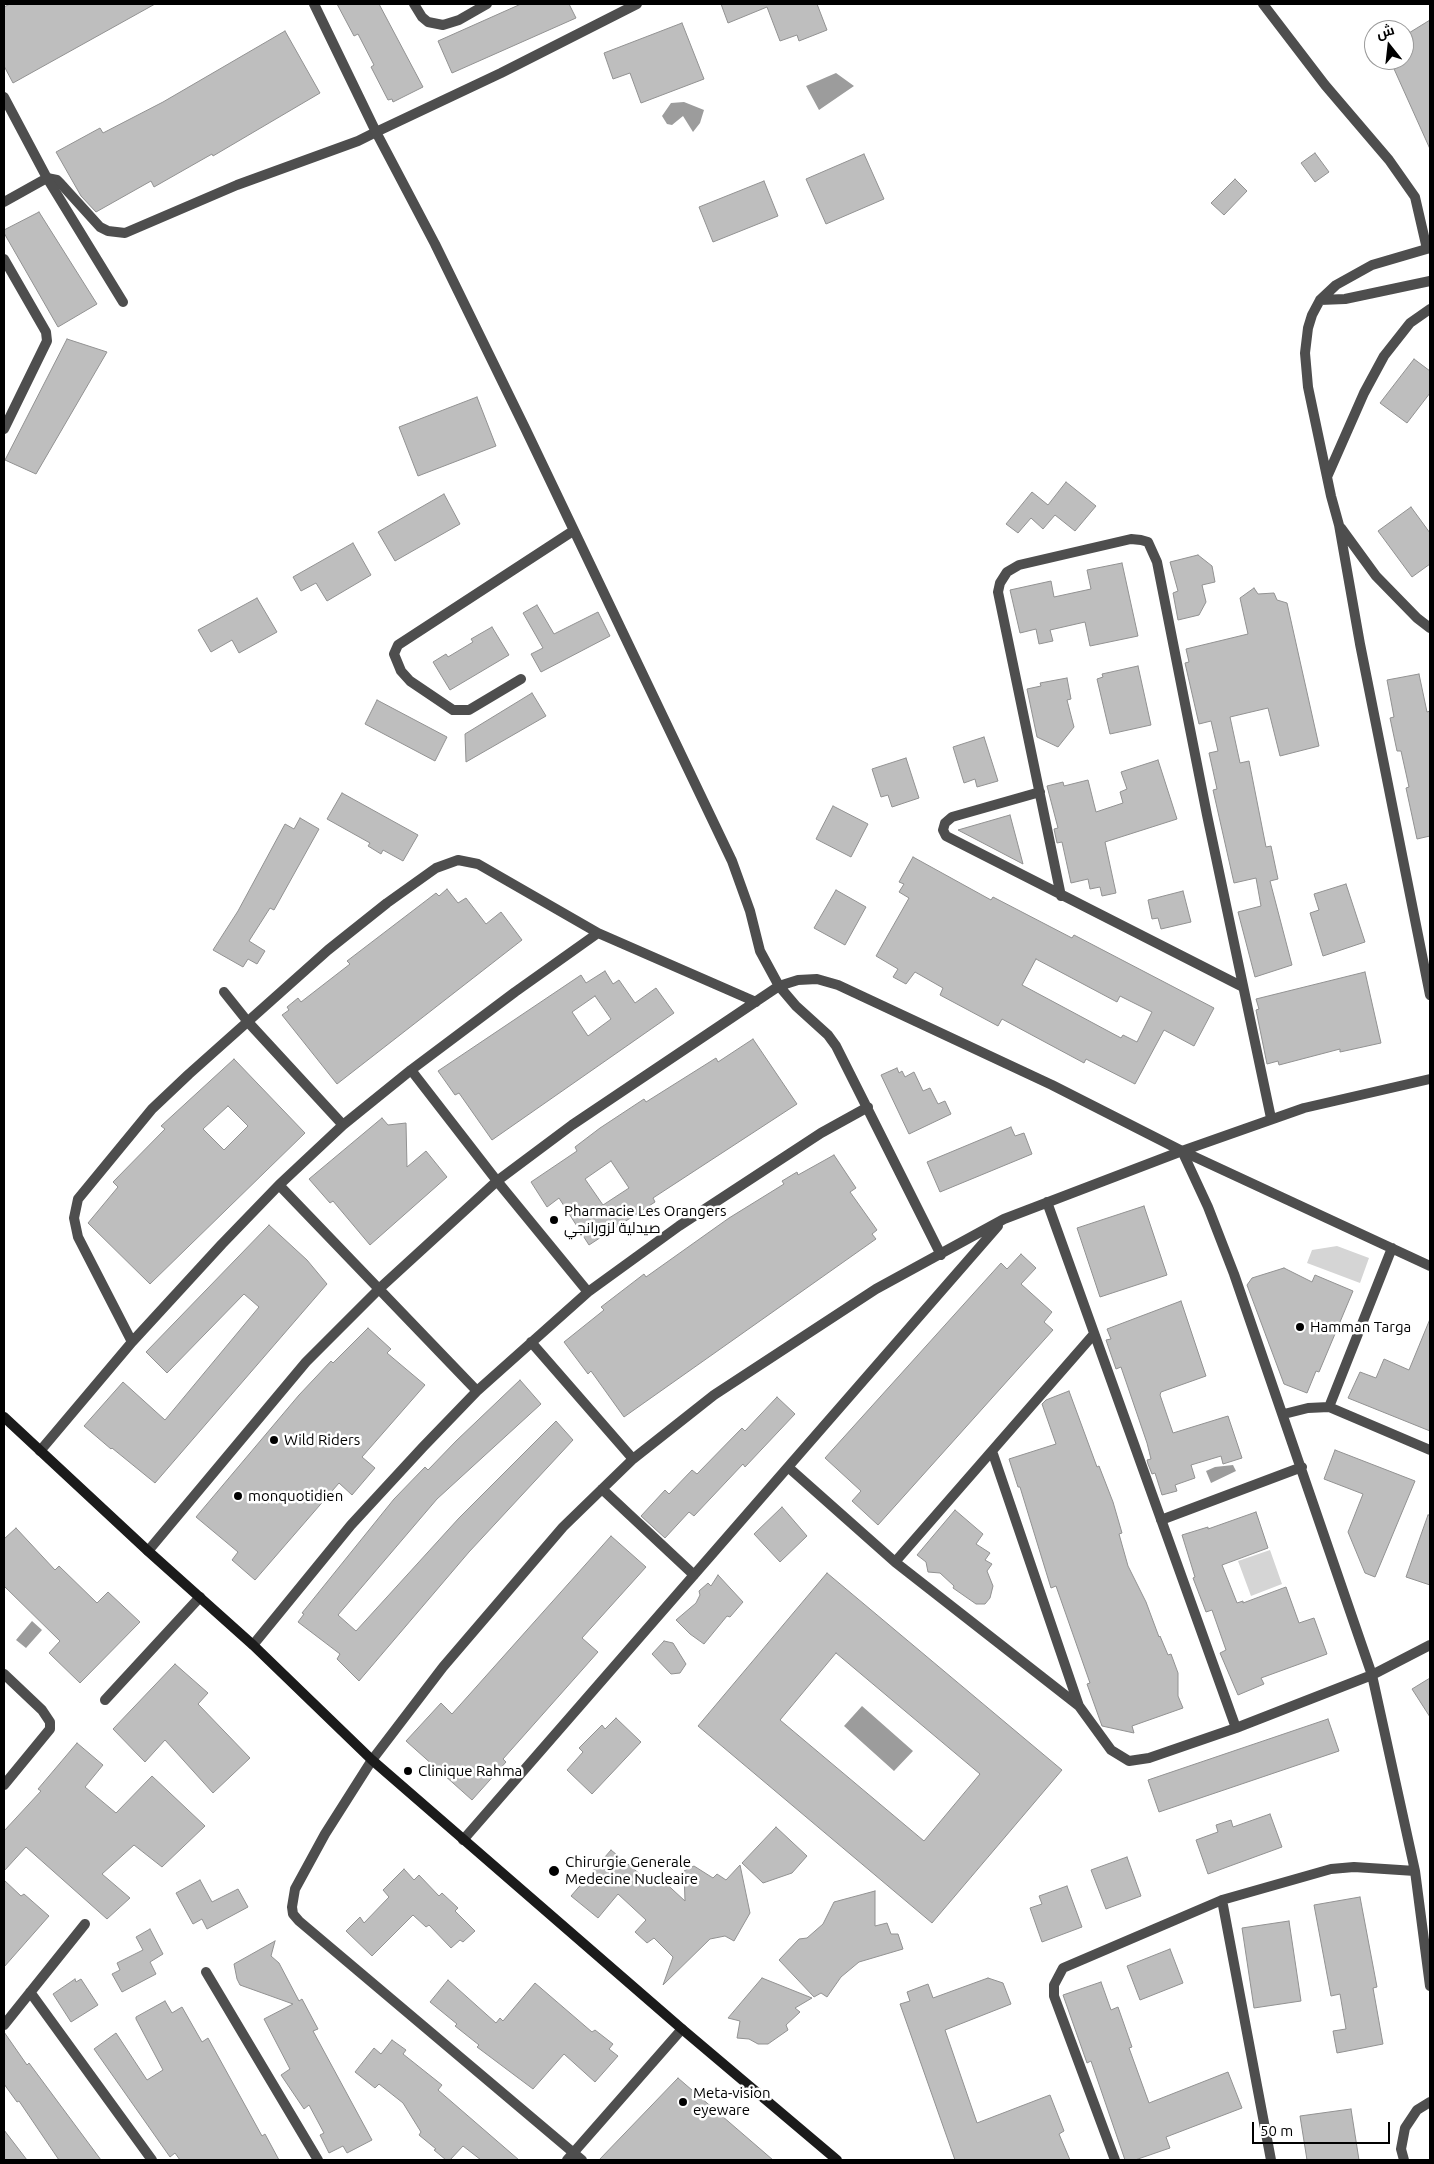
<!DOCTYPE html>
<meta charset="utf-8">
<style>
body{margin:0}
#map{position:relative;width:1434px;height:2164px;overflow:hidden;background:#fff;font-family:Ubuntu,Cairo,sans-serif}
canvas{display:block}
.frame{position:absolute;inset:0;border:5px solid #000;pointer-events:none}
.north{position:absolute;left:1364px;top:20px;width:50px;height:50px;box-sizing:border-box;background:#fff;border:1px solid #999;border-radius:50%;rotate:344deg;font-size:14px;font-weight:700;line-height:20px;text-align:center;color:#000}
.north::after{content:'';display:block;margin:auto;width:18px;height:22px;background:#000;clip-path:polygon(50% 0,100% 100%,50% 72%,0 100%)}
.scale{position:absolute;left:1252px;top:2122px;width:138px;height:22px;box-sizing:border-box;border:2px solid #000;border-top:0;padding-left:6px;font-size:15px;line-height:18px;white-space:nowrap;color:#000;-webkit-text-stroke:4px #fff;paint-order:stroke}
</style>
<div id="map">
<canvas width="1434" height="2164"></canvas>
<div class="frame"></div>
<div class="north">ش</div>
<div class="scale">50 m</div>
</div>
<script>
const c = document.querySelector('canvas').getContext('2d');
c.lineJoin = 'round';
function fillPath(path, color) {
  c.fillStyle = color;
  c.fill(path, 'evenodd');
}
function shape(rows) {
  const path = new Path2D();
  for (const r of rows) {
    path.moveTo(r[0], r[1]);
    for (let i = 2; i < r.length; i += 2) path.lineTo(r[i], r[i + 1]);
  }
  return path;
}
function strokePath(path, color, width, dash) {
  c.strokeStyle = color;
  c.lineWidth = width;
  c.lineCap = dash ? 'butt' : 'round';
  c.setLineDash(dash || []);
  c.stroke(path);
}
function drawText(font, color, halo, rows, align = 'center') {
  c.font = font + ' Ubuntu,Cairo,sans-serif';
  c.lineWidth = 5;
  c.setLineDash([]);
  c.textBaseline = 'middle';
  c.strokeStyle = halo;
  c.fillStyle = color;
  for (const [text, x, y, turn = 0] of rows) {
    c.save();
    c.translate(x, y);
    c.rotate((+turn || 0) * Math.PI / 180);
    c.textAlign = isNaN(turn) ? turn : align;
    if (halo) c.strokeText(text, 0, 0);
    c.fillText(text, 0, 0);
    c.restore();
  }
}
fillPath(shape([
 [1337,1246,1369,1258,1360,1283,1307,1263,1312,1250],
 [1270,1550,1282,1584,1251,1596,1238,1561]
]), '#d5d5d5');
fillPath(shape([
 [836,73,854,86,819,110,806,86],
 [684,102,704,110,700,123,693,132,683,116,672,125,667,124,662,116,671,103],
 [1233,1465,1236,1471,1211,1483,1206,1471,1215,1467],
 [32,1621,42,1630,26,1648,16,1640],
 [862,1706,913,1751,894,1771,844,1726]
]), '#9c9c9c');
const building = shape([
 [10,4,155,4,13,83,4,66,4,7,10,4],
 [337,4,379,4,423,87,393,102,392,99,388,100,371,67,374,65,358,34,354,36,337,4],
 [521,4,569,4,576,18,452,73,438,41,521,4],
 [721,4,817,4,827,30,799,41,797,35,780,41,767,7,728,23,721,4],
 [1430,20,1430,149,1390,60,1404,60,1404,36,1430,20],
 [682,23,704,79,641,103,630,73,613,79,604,53,682,23],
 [285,31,320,93,213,156,212,154,154,187,151,181,96,212,81,196,56,152,100,128,103,133,163,102,285,31],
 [1315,153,1329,172,1315,182,1301,163,1315,153],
 [864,154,884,199,826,224,806,179,864,154],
 [1235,179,1247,191,1224,215,1211,203,1235,179],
 [764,181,778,216,713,242,699,207,764,181],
 [39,212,97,304,58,327,4,233,4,230,39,212],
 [67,339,107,352,36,474,5,460,67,339],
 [1414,359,1430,371,1430,393,1407,423,1380,403,1414,359],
 [477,397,496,446,418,476,399,427,477,397],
 [1066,482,1096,506,1075,531,1055,515,1043,529,1031,518,1018,533,1006,524,1032,492,1048,505,1066,482],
 [444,494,460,524,395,561,378,532,444,494],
 [1411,507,1430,533,1430,564,1412,577,1378,531,1411,507],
 [353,543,371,575,327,601,316,583,301,591,293,577,353,543],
 [1198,555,1212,566,1215,582,1202,585,1206,602,1199,615,1178,620,1173,593,1178,591,1170,562,1198,555],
 [1122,563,1138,636,1090,646,1085,622,1050,630,1053,641,1039,644,1036,629,1020,633,1010,590,1051,581,1054,597,1091,589,1087,570,1122,563],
 [1254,588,1258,594,1274,593,1277,600,1287,603,1319,746,1280,756,1268,708,1230,717,1240,763,1249,761,1266,847,1271,846,1278,879,1270,881,1292,965,1255,977,1238,912,1261,906,1256,878,1234,883,1213,790,1217,789,1209,753,1218,751,1211,721,1199,724,1185,663,1189,662,1186,649,1248,634,1240,598,1254,588],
 [257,598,277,632,239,653,232,640,211,652,198,630,257,598],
 [537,605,554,634,598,612,610,636,541,672,531,654,543,648,523,613,537,605],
 [492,627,509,655,450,690,433,662,446,654,448,657,473,642,471,639,492,627],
 [1138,666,1151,725,1110,734,1097,679,1103,677,1102,674,1138,666],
 [1419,674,1427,712,1430,711,1430,836,1417,839,1406,788,1409,787,1401,751,1397,751,1390,718,1394,717,1387,680,1419,674],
 [1067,678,1071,699,1067,700,1074,727,1058,747,1037,737,1027,689,1041,686,1040,683,1067,678],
 [532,693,546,716,466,762,465,734,532,693],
 [377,700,447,737,435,761,365,724,377,700],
 [984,737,998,781,977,787,975,779,964,783,953,747,984,737],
 [906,758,919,798,892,807,888,795,881,797,872,769,906,758],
 [1158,760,1177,819,1105,842,1116,893,1102,896,1100,887,1090,889,1088,879,1071,883,1062,842,1057,843,1054,829,1058,828,1047,786,1063,782,1064,786,1088,780,1096,812,1123,803,1120,792,1127,789,1121,772,1158,760],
 [342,793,418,835,403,861,383,850,381,854,368,846,370,843,327,819,342,793],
 [833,806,868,824,851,857,816,839,833,806],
 [1010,815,1023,864,958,830,1010,815],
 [300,818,319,829,274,910,270,908,249,941,265,951,257,964,248,959,243,967,213,950,238,911,285,824,294,829,300,818],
 [913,857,991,900,993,897,1072,938,1074,935,1214,1008,1194,1046,1164,1030,1135,1084,1086,1059,1084,1063,1002,1019,998,1026,940,995,943,988,915,972,906,984,893,977,898,969,876,956,909,898,899,892,904,884,899,882,913,857],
 [1036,959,1117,1002,1120,996,1152,1012,1137,1042,1123,1035,1121,1038,1022,985,1036,959],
 [1346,884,1365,942,1323,956,1310,913,1319,910,1314,894,1346,884],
 [447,889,458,903,466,898,486,924,501,912,522,940,337,1084,282,1015,289,1010,287,1007,298,998,301,1002,350,964,347,961,436,893,439,896,447,889],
 [836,890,866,907,845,945,814,928,836,890],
 [1183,891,1191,922,1161,929,1158,918,1152,919,1148,900,1183,891],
 [605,971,613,984,619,980,635,1003,656,988,674,1013,492,1140,459,1093,455,1095,438,1071,581,975,586,983,605,971],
 [595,996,611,1019,588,1036,572,1012,595,996],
 [1365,972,1381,1043,1340,1052,1340,1049,1279,1065,1278,1061,1267,1064,1256,1010,1259,1009,1256,999,1365,972],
 [753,1039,797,1104,653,1198,655,1202,589,1245,559,1198,547,1207,531,1182,577,1151,575,1147,600,1128,644,1099,646,1102,716,1058,718,1062,753,1039],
 [611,1161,629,1188,603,1205,585,1179,611,1161],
 [234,1059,305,1133,150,1284,88,1223,118,1187,113,1182,165,1129,161,1126,234,1059],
 [228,1106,248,1126,224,1150,203,1129,228,1106],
 [897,1068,899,1073,902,1071,905,1077,914,1072,923,1091,930,1088,938,1104,945,1101,951,1114,909,1134,881,1075,897,1068],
 [382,1118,388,1125,406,1123,407,1167,426,1151,447,1177,370,1245,333,1201,330,1203,309,1179,382,1118],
 [1011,1127,1015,1136,1024,1133,1032,1154,940,1192,927,1162,1011,1127],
 [834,1155,856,1188,850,1192,877,1230,872,1234,876,1239,624,1417,591,1371,588,1374,564,1342,604,1310,601,1307,644,1274,646,1277,729,1218,784,1184,782,1181,797,1172,798,1175,834,1155],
 [1144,1206,1167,1275,1100,1297,1077,1228,1144,1206],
 [269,1225,307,1260,327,1284,155,1483,112,1448,111,1449,84,1426,123,1382,165,1420,259,1307,244,1294,167,1373,146,1352,269,1225],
 [1021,1254,1036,1268,1021,1284,1052,1312,1044,1322,1053,1330,878,1525,852,1501,861,1491,825,1458,1001,1263,1007,1269,1021,1254],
 [1284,1268,1312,1282,1315,1275,1353,1291,1319,1372,1316,1371,1307,1393,1284,1384,1247,1285,1252,1278,1284,1268],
 [1181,1301,1206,1376,1161,1392,1160,1395,1173,1433,1228,1416,1242,1458,1223,1464,1221,1456,1191,1465,1195,1478,1175,1485,1177,1491,1162,1495,1155,1473,1152,1474,1148,1464,1147,1460,1151,1459,1147,1443,1121,1367,1116,1369,1106,1340,1111,1339,1107,1329,1181,1301],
 [1430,1319,1430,1431,1348,1398,1360,1372,1376,1378,1384,1359,1409,1370,1430,1319],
 [368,1328,391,1349,387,1353,425,1385,362,1457,375,1468,352,1495,339,1483,255,1580,232,1560,238,1552,196,1517,299,1395,331,1361,333,1363,368,1328],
 [520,1380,541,1404,437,1499,338,1615,356,1631,459,1518,556,1421,573,1440,469,1552,359,1681,337,1659,340,1654,298,1622,304,1614,302,1613,394,1499,425,1467,428,1470,456,1441,520,1380],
 [1069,1391,1097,1467,1099,1466,1113,1502,1122,1533,1119,1534,1128,1566,1146,1602,1159,1637,1160,1636,1168,1655,1171,1654,1178,1673,1178,1696,1183,1708,1132,1726,1134,1733,1102,1726,1087,1684,1090,1683,1056,1586,1051,1588,1020,1487,1018,1487,1009,1459,1056,1444,1042,1404,1046,1400,1069,1391],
 [777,1397,795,1414,745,1467,743,1464,694,1516,689,1512,665,1538,641,1516,665,1490,669,1494,692,1470,697,1474,742,1428,745,1431,777,1397],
 [1335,1450,1415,1481,1375,1577,1365,1573,1348,1532,1363,1494,1324,1479,1335,1450],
 [782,1507,807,1536,780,1562,754,1534,782,1507],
 [955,1510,983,1534,976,1544,990,1553,985,1560,992,1564,987,1571,993,1586,990,1598,985,1604,976,1604,953,1588,954,1586,940,1573,928,1572,926,1562,917,1555,955,1510],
 [1256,1512,1268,1548,1222,1565,1237,1603,1243,1601,1243,1603,1286,1587,1299,1623,1314,1618,1327,1654,1261,1678,1264,1684,1238,1695,1220,1653,1226,1650,1212,1610,1206,1612,1193,1578,1195,1577,1182,1535,1208,1527,1208,1529,1256,1512],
 [1428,1515,1430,1515,1430,1585,1406,1577,1428,1515],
 [16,1528,55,1570,59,1566,97,1603,108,1592,140,1622,80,1683,49,1653,60,1641,4,1586,4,1539,16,1528],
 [611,1536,646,1567,582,1638,598,1652,503,1759,506,1762,472,1800,406,1741,441,1703,452,1714,611,1536],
 [827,1573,1062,1770,932,1923,698,1726,827,1573],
 [836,1653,980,1774,924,1841,780,1720,836,1653],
 [718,1575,743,1602,730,1617,727,1616,704,1644,690,1634,676,1620,696,1603,700,1595,699,1591,708,1583,711,1586,718,1575],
 [664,1641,673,1643,686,1664,680,1673,671,1674,652,1654,664,1641],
 [175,1664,208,1693,198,1704,250,1758,213,1793,165,1740,145,1762,113,1729,175,1664],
 [1430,1678,1430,1717,1412,1689,1430,1678],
 [616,1718,641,1742,592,1794,567,1770,583,1752,579,1748,602,1725,605,1729,616,1718],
 [1328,1719,1339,1751,1159,1812,1148,1780,1328,1719],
 [77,1743,103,1765,85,1787,116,1813,152,1776,205,1826,162,1867,134,1845,102,1874,130,1898,107,1919,26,1847,4,1871,4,1831,41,1791,38,1789,77,1743],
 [1270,1814,1282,1847,1208,1874,1196,1840,1218,1832,1216,1825,1231,1820,1233,1827,1270,1814],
 [776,1827,807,1856,792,1873,763,1883,742,1863,776,1827],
 [611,1850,653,1885,660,1878,685,1901,684,1871,694,1866,713,1878,717,1874,726,1880,740,1865,750,1913,734,1941,725,1936,710,1939,663,1985,673,1957,654,1938,647,1943,635,1932,646,1920,618,1894,598,1918,571,1896,611,1850],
 [1127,1857,1141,1896,1106,1909,1091,1870,1127,1857],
 [404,1869,414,1880,419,1875,439,1896,442,1893,458,1908,455,1911,475,1931,463,1942,460,1940,451,1948,429,1925,426,1927,413,1915,372,1956,346,1931,360,1917,364,1923,389,1897,383,1890,404,1869],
 [4,1880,21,1896,24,1894,49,1916,4,1967,4,1880],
 [200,1880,212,1902,238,1889,248,1907,207,1929,202,1919,193,1924,176,1893,200,1880],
 [1067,1886,1082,1927,1042,1942,1030,1908,1042,1904,1039,1896,1067,1886],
 [875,1891,875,1926,887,1923,891,1934,898,1934,903,1949,859,1962,841,1977,827,1997,821,1993,814,1997,779,1960,799,1939,807,1938,823,1924,834,1902,875,1891],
 [1360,1897,1377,1987,1373,1988,1383,2044,1337,2053,1333,2031,1346,2029,1340,1994,1331,1996,1314,1905,1360,1897],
 [1289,1921,1301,2001,1254,2008,1242,1928,1289,1921],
 [150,1929,163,1954,150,1962,156,1974,122,1992,112,1974,120,1970,117,1963,143,1950,136,1937,150,1929],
 [275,1941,271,1956,279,1963,299,2001,302,1999,318,2029,313,2031,372,2140,347,2153,343,2146,329,2153,320,2135,324,2133,309,2105,304,2109,281,2075,290,2069,264,2019,293,2004,240,1985,237,1979,234,1964,275,1941],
 [1170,1949,1183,1983,1140,2000,1127,1966,1170,1949],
 [762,1978,812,1998,795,2008,800,2012,786,2025,788,2030,768,2044,758,2044,749,2039,737,2038,740,2021,728,2018,762,1978],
 [988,1978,1003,1983,1011,2004,945,2030,977,2123,1050,2095,1064,2131,1059,2134,1070,2160,955,2160,900,2004,910,2001,907,1992,928,1984,933,1998,988,1978],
 [75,1979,76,1982,81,1979,98,2005,71,2022,53,1994,75,1979],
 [448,1980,496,2023,500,2018,503,2021,535,1983,592,2032,595,2030,613,2044,609,2049,618,2056,595,2082,564,2054,533,2089,477,2047,479,2045,455,2026,457,2024,430,2002,448,1980],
 [1101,1982,1111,2010,1118,2007,1132,2047,1129,2048,1149,2103,1228,2072,1242,2108,1166,2137,1170,2148,1135,2160,1125,2160,1091,2061,1087,2063,1063,1995,1101,1982],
 [165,2001,172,2013,182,2007,202,2042,208,2038,262,2136,265,2134,279,2160,180,2160,175,2153,170,2157,94,2049,116,2033,147,2080,163,2070,136,2019,136,2017,165,2001],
 [4,2032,27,2065,29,2063,101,2160,59,2160,19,2101,17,2102,4,2084,4,2032],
 [392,2040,406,2050,403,2054,442,2085,438,2090,519,2160,481,2160,463,2146,450,2160,446,2160,434,2150,436,2149,419,2135,421,2132,403,2103,379,2084,375,2088,355,2072,374,2048,381,2054,392,2040],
 [678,2078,773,2160,599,2160,678,2078],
 [1351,2109,1359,2160,1307,2160,1300,2116,1351,2109],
 [4,2130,27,2160,4,2160,4,2130]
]);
fillPath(building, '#bebebe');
strokePath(building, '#929292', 1);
strokePath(shape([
 [47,178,57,180,61,184,100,227,108,231,125,233,237,185,358,141,376,132]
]), '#4e4e4e', 10);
strokePath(shape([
 [314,4,376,132,435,244,525,428,732,861,750,911,760,951,779,986,796,1006,828,1035,836,1046,941,1255],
 [414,4,422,17,428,22,443,25,459,20,487,4],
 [1263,4,1325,85,1389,160,1415,197,1427,249],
 [4,97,47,178,123,302],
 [376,132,501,73,637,4],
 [4,202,47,178],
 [1430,248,1372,265,1336,285,1320,300,1312,315,1308,328,1305,353,1308,387,1331,496,1339,525,1360,644,1430,995],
 [4,259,46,332,47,341,4,429],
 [1320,300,1345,299,1430,281],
 [1327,477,1364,393,1384,356,1410,323,1430,309],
 [1341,528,1376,576,1417,618,1430,628],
 [521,679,469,710,453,710,410,681,401,671,394,654,398,645,573,531],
 [1040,792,952,817,945,823,943,830,946,836,1243,987],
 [1061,896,998,592,1000,583,1007,572,1019,565,1131,539,1141,540,1148,542,1157,562,1207,815,1271,1118],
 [224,992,248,1022,343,1125],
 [411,1070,497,1181,588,1292],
 [1182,1151,1208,1207,1234,1274,1372,1675,1415,1871,1430,1986],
 [279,1185,477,1391],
 [1047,1202,1236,1728],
 [132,1342,78,1237,74,1218,78,1199,152,1109,189,1074,328,950,387,903,436,868,458,860,478,864,598,933,756,1002],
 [531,1342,633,1459],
 [1329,1407,1392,1248],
 [1284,1414,1308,1408,1329,1407,1430,1450],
 [40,1451,132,1342,222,1244,279,1185,343,1125,411,1070,515,992,598,933],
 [992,1451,1079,1706],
 [788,1467,895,1562,1079,1706,1111,1750,1129,1761,1149,1758,1236,1728,1372,1675,1430,1645],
 [602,1489,694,1575],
 [1161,1520,1302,1467],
 [148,1551,306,1362,380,1288,497,1181,572,1125,779,986,798,980,817,979,838,985,1052,1085,1182,1151,1430,1266],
 [895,1562,1094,1334],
 [253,1645,351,1525,423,1447,477,1391,588,1292,679,1226,821,1133,868,1107],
 [4,1674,42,1710,50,1722,50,1729,4,1785],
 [105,1700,200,1597],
 [463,1840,998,1226],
 [1222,1900,1271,2160],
 [206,1972,318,2160],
 [30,1992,152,2160],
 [4,2025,85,1924],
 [567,2160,682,2029],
 [582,2160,299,1921,293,1914,292,1907,295,1889,325,1834,372,1760,443,1667,563,1527,633,1459,714,1395,876,1289,1004,1219,1182,1151,1304,1108,1430,1079],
 [1115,2160,1054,1996,1054,1985,1063,1968,1222,1900,1331,1869,1354,1867,1415,1871],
 [1404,2160,1401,2149,1405,2128,1417,2110,1430,2102]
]), '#4e4e4e', 10);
strokePath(shape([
 [4,1417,148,1551,253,1645,372,1760,682,2029,837,2160]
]), '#1b1b1b', 10);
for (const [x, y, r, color] of [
 [554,1220,5,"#000"],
 [1300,1327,5,"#000"],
 [274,1440,5,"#000"],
 [238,1496,5,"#000"],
 [408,1771,5,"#000"],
 [554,1871,6,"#000"],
 [683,2102,5,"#000"]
]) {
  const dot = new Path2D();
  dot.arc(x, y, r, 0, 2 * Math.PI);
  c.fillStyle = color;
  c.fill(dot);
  strokePath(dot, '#fff', 2);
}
drawText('15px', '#000', '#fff', [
 ["Pharmacie Les Orangers",564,1211],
 ["صيدلية لزورانجي",564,1228],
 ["Hamman Targa",1310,1327],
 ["Wild Riders",284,1440],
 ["monquotidien",248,1496],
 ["Clinique Rahma",418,1771],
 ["Chirurgie Generale",565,1862],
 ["Medecine Nucleaire",565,1879],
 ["Meta-vision",693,2093],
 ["eyeware",693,2110]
], 'left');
</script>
